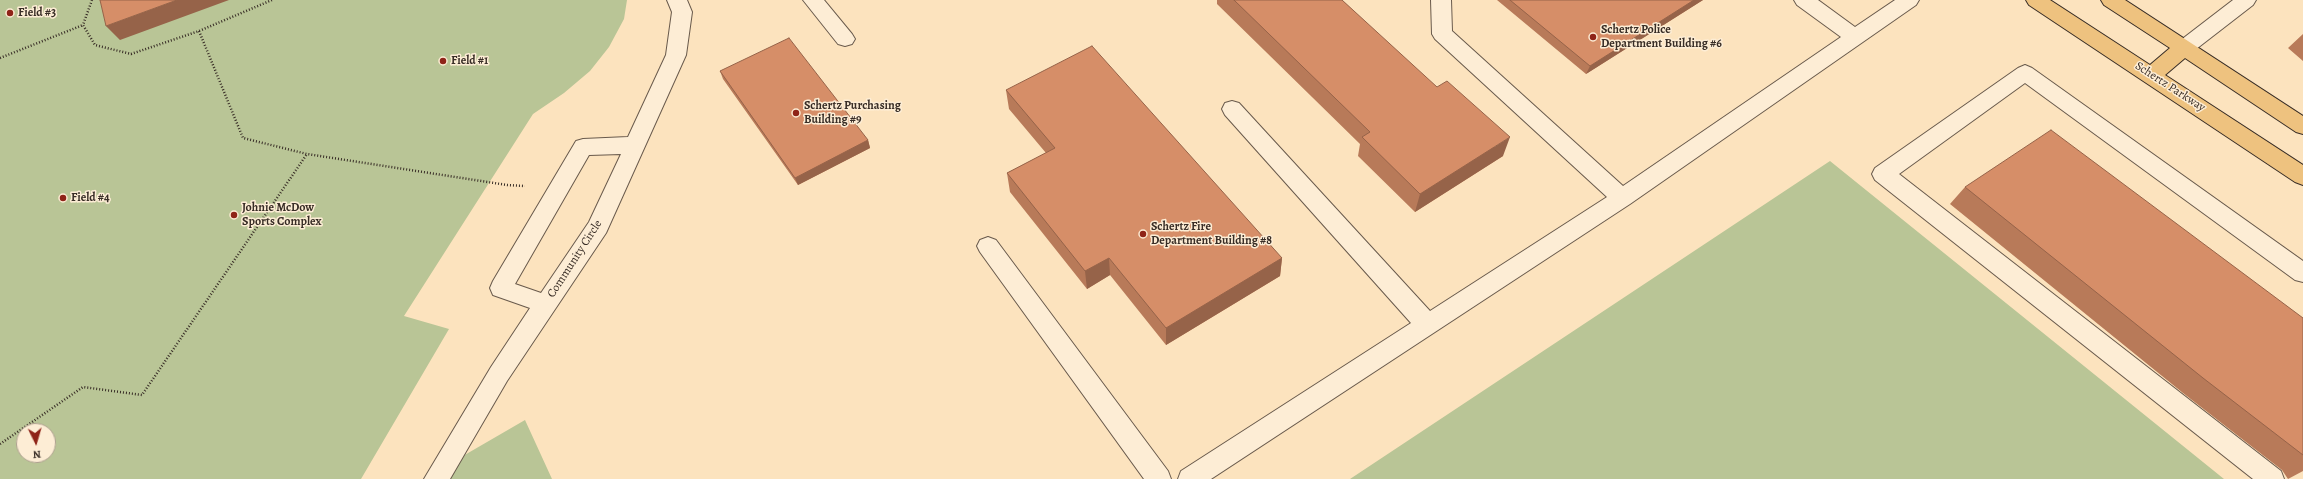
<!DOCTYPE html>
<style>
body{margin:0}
#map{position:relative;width:2303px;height:479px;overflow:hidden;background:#fce3be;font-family:Alegreya,serif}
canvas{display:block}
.north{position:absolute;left:16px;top:423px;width:40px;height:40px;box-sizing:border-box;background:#fdedd5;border:1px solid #aea08f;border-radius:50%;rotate:175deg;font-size:11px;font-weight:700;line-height:16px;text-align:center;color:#382d26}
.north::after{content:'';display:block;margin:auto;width:14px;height:18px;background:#8f2418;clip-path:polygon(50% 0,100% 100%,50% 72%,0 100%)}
</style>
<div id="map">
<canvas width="2303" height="479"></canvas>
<div class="north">N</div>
</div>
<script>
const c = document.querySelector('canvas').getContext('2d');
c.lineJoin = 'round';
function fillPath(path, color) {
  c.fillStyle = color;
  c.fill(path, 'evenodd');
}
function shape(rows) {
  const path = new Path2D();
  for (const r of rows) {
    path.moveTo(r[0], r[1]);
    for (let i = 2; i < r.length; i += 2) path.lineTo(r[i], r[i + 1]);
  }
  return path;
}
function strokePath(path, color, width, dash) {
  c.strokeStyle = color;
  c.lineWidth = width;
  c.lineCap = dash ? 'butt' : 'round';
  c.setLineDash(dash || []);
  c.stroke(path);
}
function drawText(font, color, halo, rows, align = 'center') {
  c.font = font + ' Alegreya,serif';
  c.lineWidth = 3;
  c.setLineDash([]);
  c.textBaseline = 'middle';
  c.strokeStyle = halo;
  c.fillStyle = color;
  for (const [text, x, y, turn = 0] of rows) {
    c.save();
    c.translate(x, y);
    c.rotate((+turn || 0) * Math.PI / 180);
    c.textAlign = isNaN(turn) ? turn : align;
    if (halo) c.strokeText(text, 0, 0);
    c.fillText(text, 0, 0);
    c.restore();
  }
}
fillPath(shape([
 [0,0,627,0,624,19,609,47,590,71,564,93,533,114,404,316,449,329,361,479,0,479],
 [24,431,48,431,48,455,24,455],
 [1830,161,2224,479,1350,479],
 [525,420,552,479,445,479,456,460]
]), '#b9c596');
const minor = shape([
 [667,0,687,0,692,12,686,55,606,233,507,381,450,479,424,479,491,367,530,308,493,295,490,288,493,281,576,141,583,139,628,137,666,55,672,12,667,0],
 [621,154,589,222,541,293,515,284,589,155,621,154],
 [803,0,824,0,852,34,855,39,852,44,845,46,838,44,803,0],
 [1431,0,1451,0,1452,31,1623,186,1841,37,1797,5,1794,0,1818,0,1855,27,1895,0,1919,0,1916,5,1630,204,1211,479,1178,479,1181,471,1411,323,1225,115,1222,109,1225,103,1232,101,1239,103,1430,311,1607,197,1435,39,1432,34,1431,0],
 [2233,0,2256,0,2253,5,2191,53,2184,55,2177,53,2174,48,2177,43,2233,0],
 [2025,65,2032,68,2303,261,2303,282,2295,280,2025,83,1899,174,2281,471,2284,479,2253,479,1875,180,1872,174,1875,168,2018,68,2025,65],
 [988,237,996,240,1168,471,1171,479,1144,479,980,252,977,246,980,240,988,237]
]);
const major = shape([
 [2026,0,2050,0,2150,65,2170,48,2104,5,2101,0,2125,0,2303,116,2303,134,2296,132,2185,58,2165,75,2303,165,2303,185,2295,182,2029,5,2026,0]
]);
strokePath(minor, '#695a4c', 2);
strokePath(major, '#382d26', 2);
strokePath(shape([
 [92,0,83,25,95,45,131,54,199,31,272,0],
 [199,31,243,138,307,154,507,185,525,186],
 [0,58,83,25],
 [0,444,83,387,142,395,307,154]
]), '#382d26', 2.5, [1, 2]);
fillPath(minor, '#fdedd5');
fillPath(major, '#eec27f');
fillPath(shape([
 [1217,0,1342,0,1503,156,1415,212,1358,156,1360,144,1217,4],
 [1497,0,1703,0,1586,74],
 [2303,34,2303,61,2288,48],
 [720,71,868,140,870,148,798,185,723,79],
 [1006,90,1282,258,1280,276,1166,345,1110,275,1087,289,1010,192,1007,173,1046,153,1009,109],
 [1965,187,2303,318,2303,471,2288,479,2282,470,2183,393,1950,204]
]), '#b87a59');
fillPath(shape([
 [177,0,229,0,120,40,106,26],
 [1694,0,1703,0,1586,74,1590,66],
 [1510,137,1503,156,1415,212,1420,194],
 [868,140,870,148,798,185,795,178],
 [1109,258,1110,275,1087,289,1085,271],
 [1282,258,1280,276,1166,345,1166,328]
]), '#966349');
const building = shape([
 [100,0,177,0,106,26,100,0],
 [1234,0,1342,0,1437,87,1447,81,1510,137,1420,194,1362,137,1370,132,1234,0],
 [1510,0,1694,0,1590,66,1510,0],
 [789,38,868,140,795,178,720,71,789,38],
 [1092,46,1282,258,1166,328,1109,258,1085,271,1007,173,1055,148,1006,90,1092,46],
 [2051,130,2303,318,2303,455,2203,378,1965,187,2051,130]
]);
fillPath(building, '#d68e68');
strokePath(building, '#966349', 1);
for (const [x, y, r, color] of [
 [10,13,4,"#8f2418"],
 [1593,37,4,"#8f2418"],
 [443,61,4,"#8f2418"],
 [796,113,4,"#8f2418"],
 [63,198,4,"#8f2418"],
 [234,215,4,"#8f2418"],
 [1143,234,4,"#8f2418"]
]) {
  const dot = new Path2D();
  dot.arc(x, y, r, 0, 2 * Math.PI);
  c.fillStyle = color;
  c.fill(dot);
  strokePath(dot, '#fdedd5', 1.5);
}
drawText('bold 12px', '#382d26', '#fdedd5', [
 ["Field #3",18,13],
 ["Schertz Police",1601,30],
 ["Department Building #6",1601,44],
 ["Field #1",451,61],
 ["Schertz Purchasing",804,106],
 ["Building #9",804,120],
 ["Field #4",71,198],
 ["Johnie McDow",242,208],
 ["Sports Complex",242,222],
 ["Schertz Fire",1151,227],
 ["Department Building #8",1151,241]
], 'left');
drawText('12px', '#382d26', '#fdedd5', [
 ["Schertz Parkway",2170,87,33],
 ["Community Circle",575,259,-57]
]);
</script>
